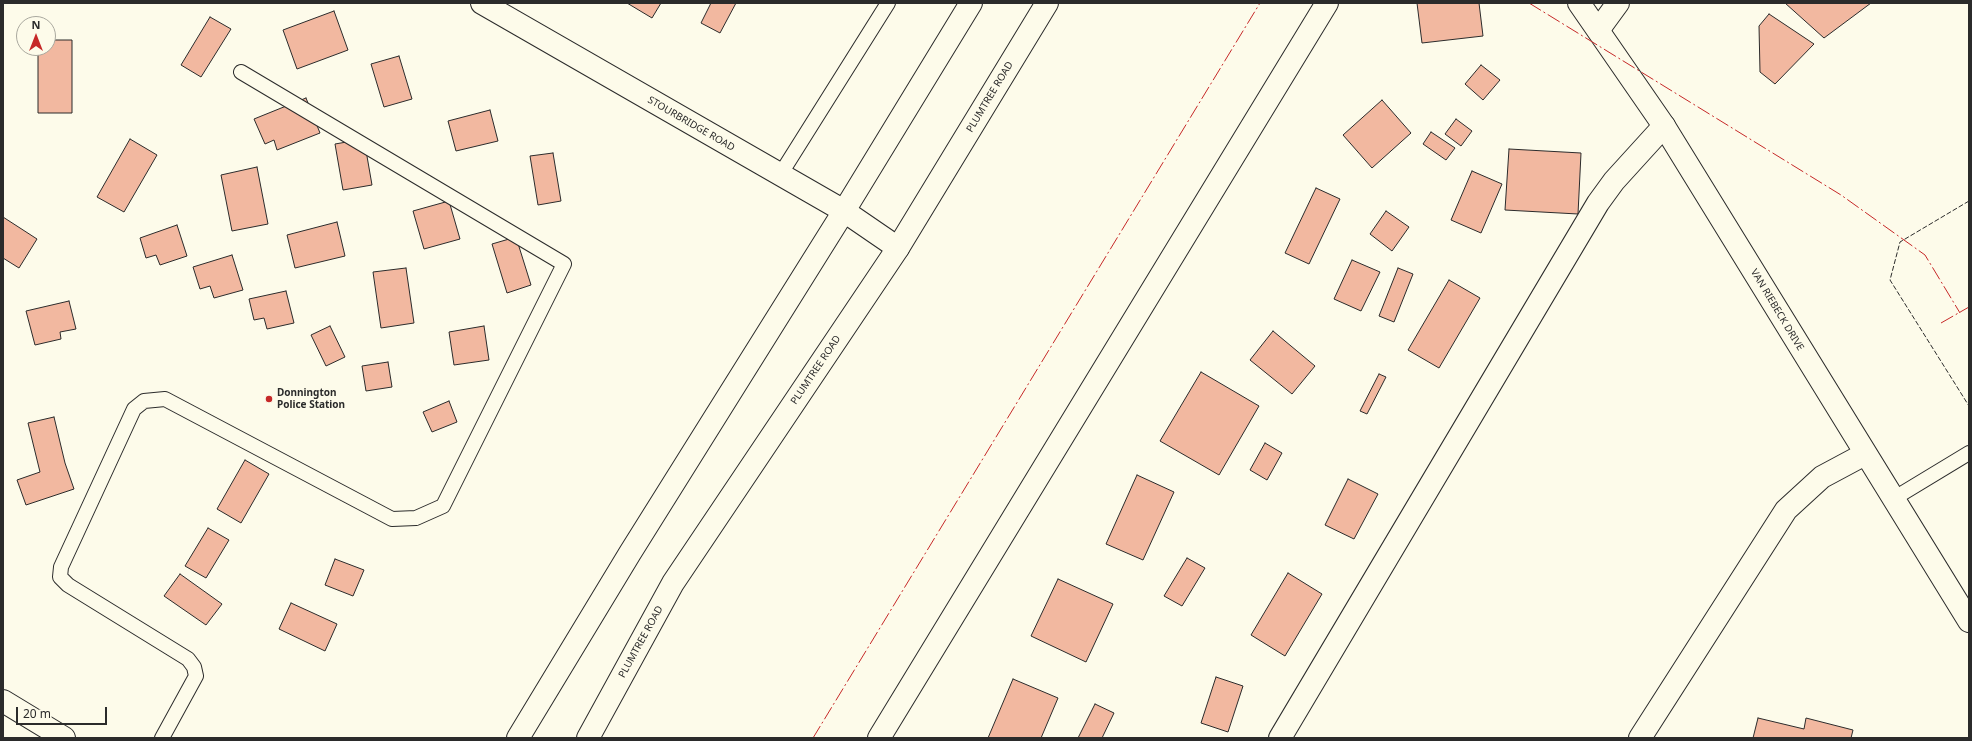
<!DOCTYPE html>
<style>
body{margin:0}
#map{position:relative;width:1972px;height:741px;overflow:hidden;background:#fdfbea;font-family:"Noto Sans",sans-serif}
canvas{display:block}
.frame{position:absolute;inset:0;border:4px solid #2b2b2b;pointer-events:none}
.north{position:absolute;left:16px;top:16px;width:40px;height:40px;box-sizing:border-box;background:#fdfbea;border:1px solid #a9a89e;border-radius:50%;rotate:0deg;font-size:11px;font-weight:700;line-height:16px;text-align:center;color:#2b2b2b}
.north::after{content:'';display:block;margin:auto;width:14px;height:18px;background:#c62828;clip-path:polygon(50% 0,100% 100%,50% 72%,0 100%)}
.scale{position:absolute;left:16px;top:707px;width:91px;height:18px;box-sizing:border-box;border:2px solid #2b2b2b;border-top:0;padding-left:5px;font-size:12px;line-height:14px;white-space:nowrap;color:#2b2b2b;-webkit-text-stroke:3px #fdfbea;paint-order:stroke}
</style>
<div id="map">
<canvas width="1972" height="741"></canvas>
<div class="frame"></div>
<div class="north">N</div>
<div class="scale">20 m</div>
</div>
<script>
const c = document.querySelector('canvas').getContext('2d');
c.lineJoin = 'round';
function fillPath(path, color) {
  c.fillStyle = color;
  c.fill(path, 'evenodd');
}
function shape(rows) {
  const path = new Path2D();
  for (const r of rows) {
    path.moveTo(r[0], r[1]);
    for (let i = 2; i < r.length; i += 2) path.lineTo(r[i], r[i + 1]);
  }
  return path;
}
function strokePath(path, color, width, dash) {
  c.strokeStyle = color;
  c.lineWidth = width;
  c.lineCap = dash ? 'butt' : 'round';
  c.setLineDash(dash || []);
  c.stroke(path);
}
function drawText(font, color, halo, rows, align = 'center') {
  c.font = font + ' "Noto Sans",sans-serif';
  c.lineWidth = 3;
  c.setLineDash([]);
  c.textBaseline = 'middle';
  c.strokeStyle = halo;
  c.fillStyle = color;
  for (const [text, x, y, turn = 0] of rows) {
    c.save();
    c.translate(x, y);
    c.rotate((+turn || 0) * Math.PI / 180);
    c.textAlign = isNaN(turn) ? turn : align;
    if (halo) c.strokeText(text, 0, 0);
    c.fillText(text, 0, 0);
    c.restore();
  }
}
const building = shape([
 [627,3,661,3,652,18,627,3],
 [711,3,736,3,720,33,701,23,711,3],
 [1417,3,1479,3,1483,36,1422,43,1417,3],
 [1785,3,1871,3,1824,38,1785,3],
 [334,11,348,50,297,69,283,30,334,11],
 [1769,14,1814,44,1775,84,1760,72,1759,26,1769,14],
 [210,17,231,29,201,77,181,65,210,17],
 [48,40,72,40,72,113,38,113,38,48,48,48,48,40],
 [399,56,412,99,384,107,371,64,399,56],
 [1481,65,1500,80,1483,100,1465,84,1481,65],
 [306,98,320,133,277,150,274,140,265,144,254,119,306,98],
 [1382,100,1411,133,1372,168,1343,135,1382,100],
 [490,110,498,141,456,151,448,121,490,110],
 [1456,119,1472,131,1461,146,1445,134,1456,119],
 [1431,132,1455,148,1446,160,1423,144,1431,132],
 [130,139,157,155,124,212,97,197,130,139],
 [364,139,372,185,343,190,335,144,364,139],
 [1509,149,1581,153,1578,214,1505,210,1509,149],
 [553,153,561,201,538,205,530,156,553,153],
 [257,167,268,224,232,231,221,175,257,167],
 [1472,171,1502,184,1481,233,1451,220,1472,171],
 [1316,188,1340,199,1309,264,1285,253,1316,188],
 [449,201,460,239,424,249,413,211,449,201],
 [1386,211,1409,227,1392,251,1370,234,1386,211],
 [3,217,37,239,19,268,3,258,3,217],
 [337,222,345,256,295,268,287,235,337,222],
 [177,225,187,256,160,265,156,255,146,258,140,238,177,225],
 [516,237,531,285,507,293,492,244,516,237],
 [232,255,243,290,214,298,210,286,200,289,193,267,232,255],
 [1352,260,1380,272,1361,311,1334,299,1352,260],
 [406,268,414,323,381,328,373,272,406,268],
 [1398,268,1413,274,1394,322,1379,316,1398,268],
 [1449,280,1480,298,1439,368,1408,350,1449,280],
 [286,291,294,323,267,329,264,318,254,320,249,299,286,291],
 [69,301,76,329,60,332,61,339,35,345,26,311,69,301],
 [330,326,345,357,326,366,311,335,330,326],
 [484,326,489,360,454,365,449,332,484,326],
 [1273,331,1315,366,1292,394,1250,360,1273,331],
 [388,362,392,387,366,391,362,366,388,362],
 [1201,372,1259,406,1219,475,1160,441,1201,372],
 [1379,374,1386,377,1367,414,1360,411,1379,374],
 [449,401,457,422,432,432,423,412,449,401],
 [54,417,65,463,74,489,26,505,17,480,40,472,28,423,54,417],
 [1265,443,1282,453,1267,480,1250,470,1265,443],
 [245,460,269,474,241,523,217,509,245,460],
 [1137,475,1174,492,1143,560,1106,544,1137,475],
 [1348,479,1378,494,1354,539,1325,525,1348,479],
 [208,528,229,540,206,578,185,566,208,528],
 [1187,558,1205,568,1182,606,1164,596,1187,558],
 [335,559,364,570,353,596,325,585,335,559],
 [1288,573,1322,594,1285,656,1251,635,1288,573],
 [180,574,222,604,206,625,164,596,180,574],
 [1058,579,1113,604,1086,662,1031,636,1058,579],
 [291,603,337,624,325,651,279,629,291,603],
 [1216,677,1243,686,1228,732,1201,723,1216,677],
 [1013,679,1058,698,1041,738,988,738,1013,679],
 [1095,704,1114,713,1102,738,1078,738,1095,704],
 [1758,718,1804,729,1806,718,1853,730,1851,738,1753,738,1758,718]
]);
fillPath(building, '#f2b8a0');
strokePath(building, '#2b2b2b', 1);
const lane = shape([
 [780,175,888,3],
 [1893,499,1969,453],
 [162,738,196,676,194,667,188,659,68,585,60,577,61,567,134,409,144,401,165,399,392,519,416,518,443,506,564,264,241,72]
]);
const street = shape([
 [482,3,844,211,898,248],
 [1599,29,1618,3],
 [3,701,64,738],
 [879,738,1327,3],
 [1280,738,1598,203,1614,181,1664,126],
 [1640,738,1786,510,1822,477,1865,454]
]);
const secondary = shape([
 [1579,3,1664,126,1969,621]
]);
const highway = shape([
 [518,738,630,553,844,211,971,3],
 [588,738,673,583,898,248,1047,3]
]);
strokePath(lane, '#2b2b2b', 16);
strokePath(street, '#2b2b2b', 24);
strokePath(secondary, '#2b2b2b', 24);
strokePath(highway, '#2b2b2b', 24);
strokePath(lane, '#fdfbea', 14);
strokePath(street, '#fdfbea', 22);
strokePath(secondary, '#fdfbea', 22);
strokePath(highway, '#fdfbea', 22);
strokePath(shape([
 [1969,201,1900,242,1890,280,1969,406]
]), '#2b2b2b', 1, [5, 2]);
strokePath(shape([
 [1529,3,1841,195,1925,255,1960,313],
 [1941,323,1969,307],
 [813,738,1260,3]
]), '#c62828', 1, [14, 3, 2, 3]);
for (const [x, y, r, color] of [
 [269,399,4,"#c62828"]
]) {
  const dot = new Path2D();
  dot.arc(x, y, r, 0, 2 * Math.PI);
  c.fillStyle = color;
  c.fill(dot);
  strokePath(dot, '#fdfbea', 1.5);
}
drawText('10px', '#2b2b2b', '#fdfbea', [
 ["PLUMTREE ROAD",990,97,-59],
 ["STOURBRIDGE ROAD",691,124,30],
 ["VAN RIEBECK DRIVE",1777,310,59],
 ["PLUMTREE ROAD",816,370,-56],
 ["PLUMTREE ROAD",641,642,-61]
]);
drawText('bold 10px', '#2b2b2b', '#fdfbea', [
 ["Donnington",277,393],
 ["Police Station",277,405]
], 'left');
</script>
